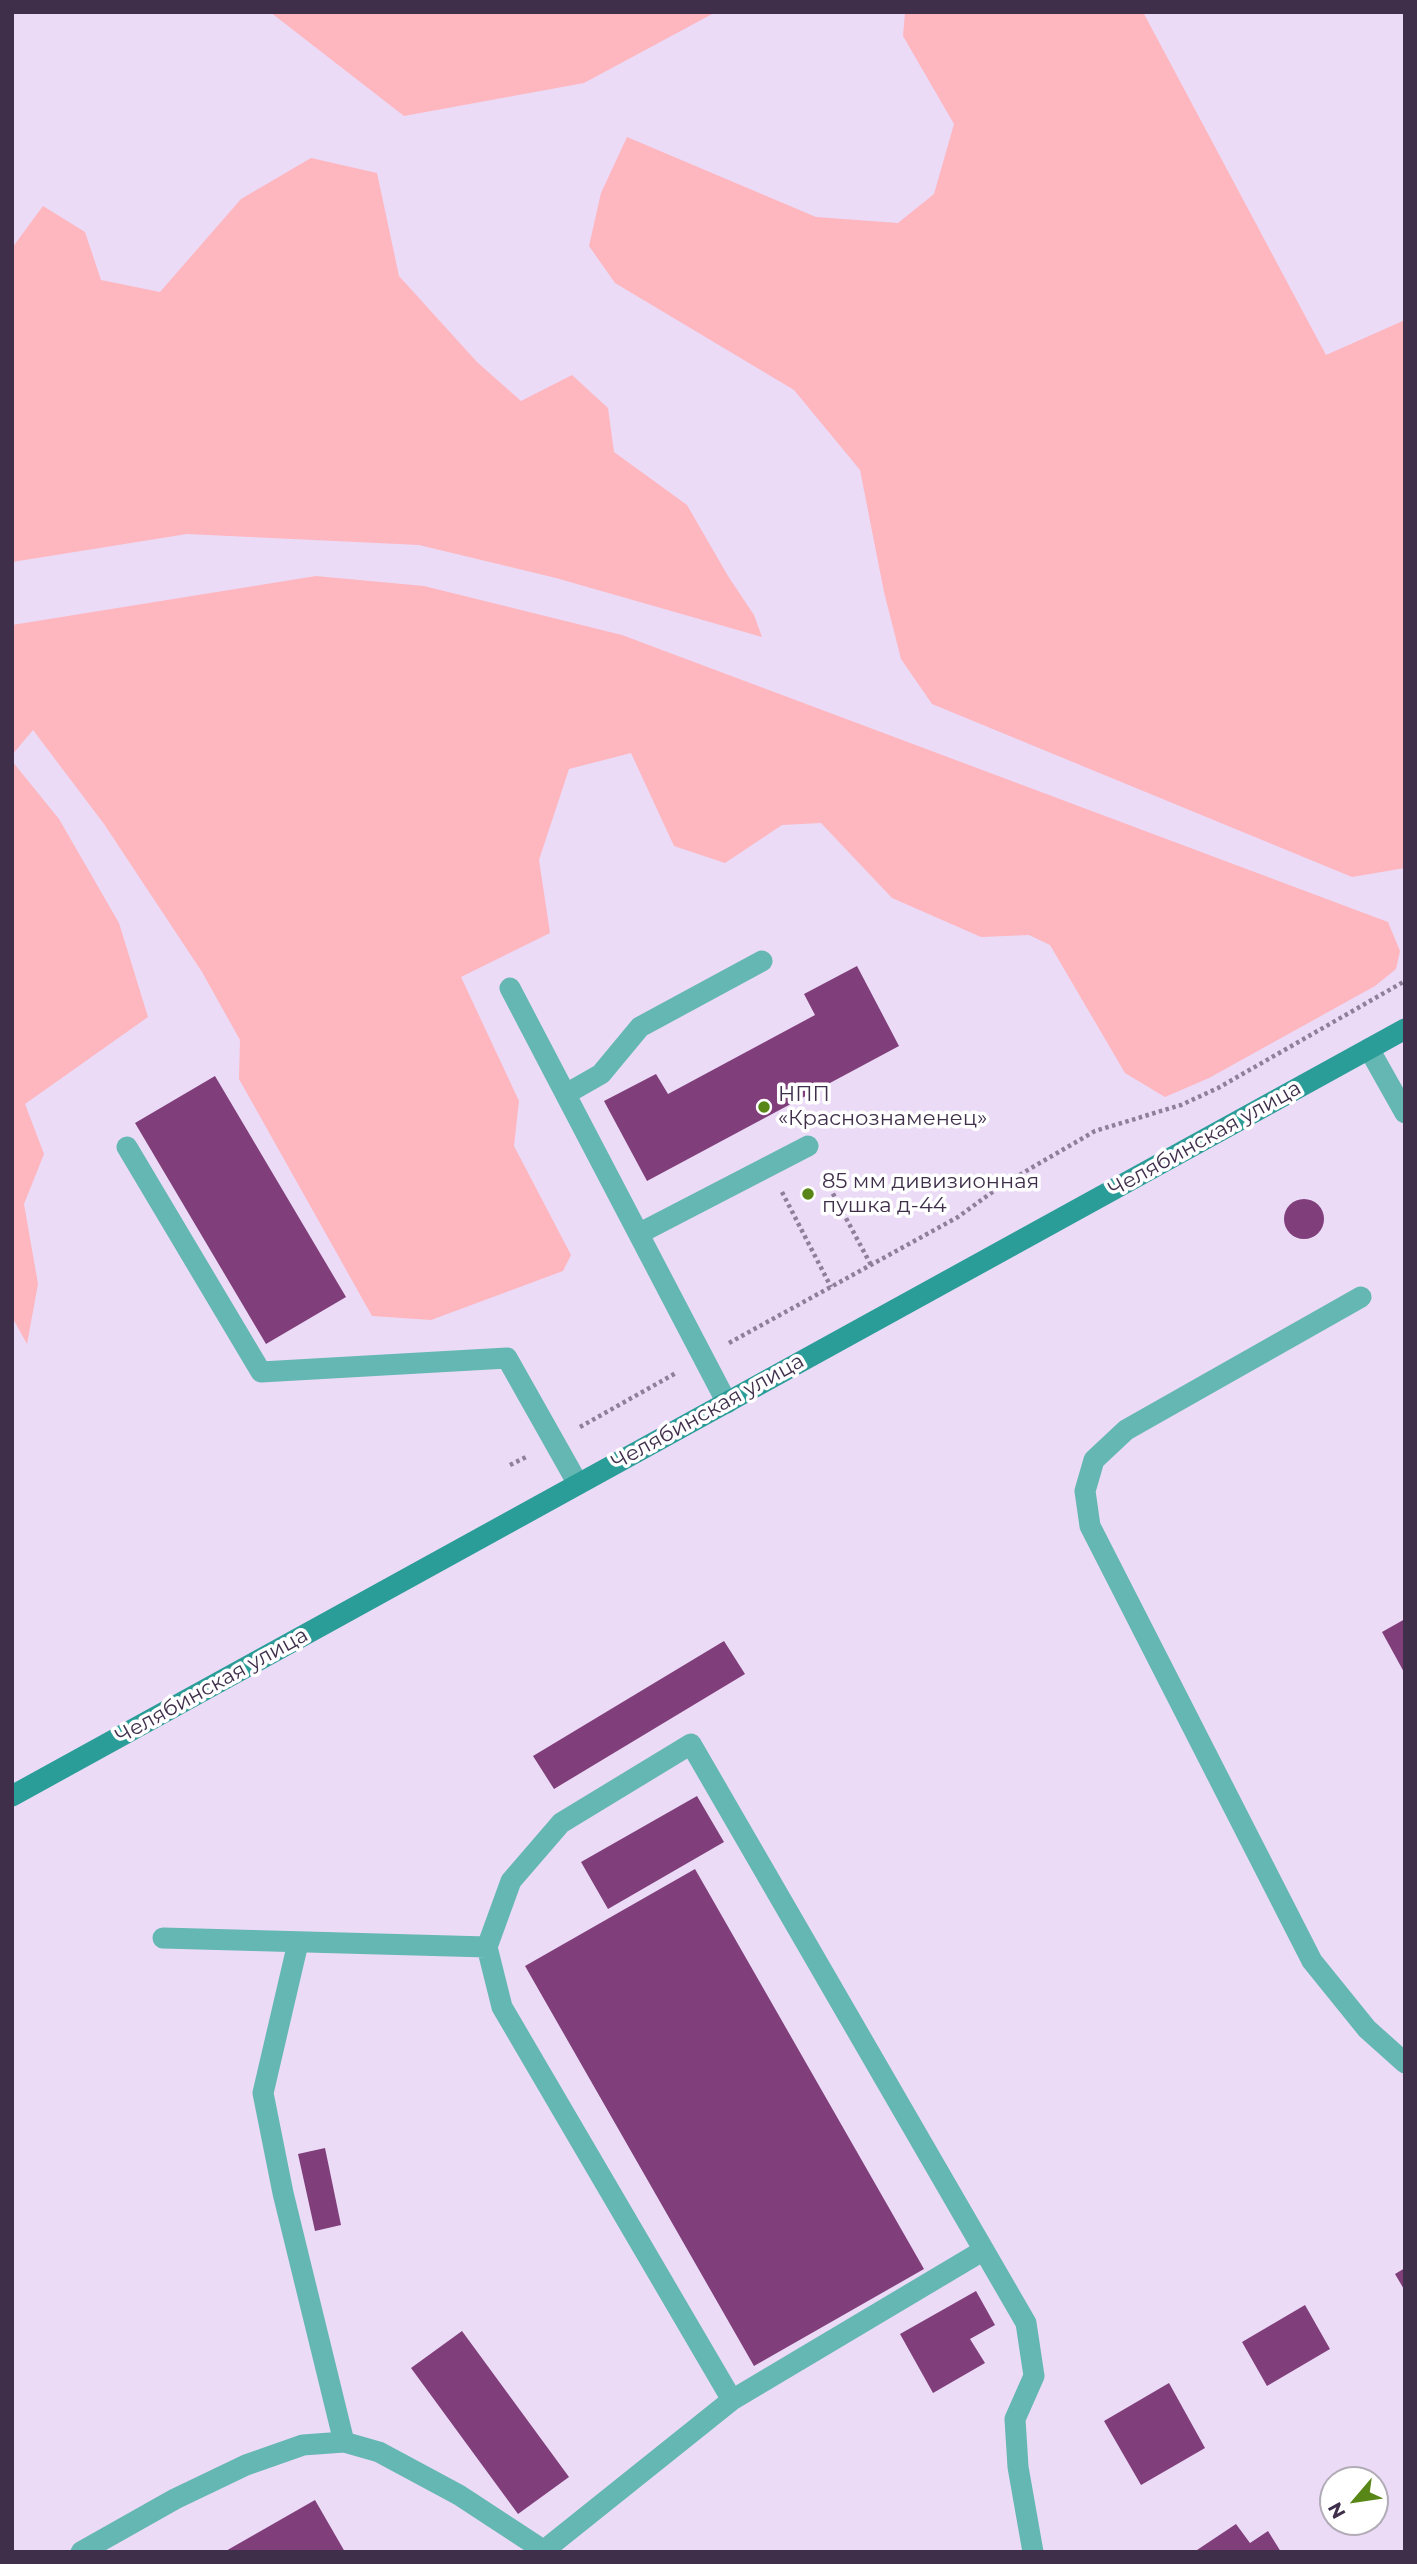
<!DOCTYPE html>
<meta charset="utf-8">
<style>
body{margin:0}
#map{position:relative;width:1417px;height:2564px;overflow:hidden;background:#ebdbf7;font-family:Montserrat,sans-serif}
canvas{display:block}
.frame{position:absolute;inset:0;border:14px solid #3f2f4b;pointer-events:none}
.north{position:absolute;left:1319px;top:2466px;width:70px;height:70px;box-sizing:border-box;background:#fff;border:2px solid #b2acb7;border-radius:50%;rotate:241deg;font-size:19px;font-weight:700;line-height:28px;text-align:center;color:#3f2f4b}
.north::after{content:'';display:block;margin:auto;width:24px;height:32px;background:#588617;clip-path:polygon(50% 0,100% 100%,50% 72%,0 100%)}
</style>
<div id="map">
<canvas width="1417" height="2564"></canvas>
<div class="frame"></div>
<div class="north">N</div>
</div>
<script>
const c = document.querySelector('canvas').getContext('2d');
c.lineJoin = 'round';
function fillPath(path, color) {
  c.fillStyle = color;
  c.fill(path, 'evenodd');
}
function shape(rows) {
  const path = new Path2D();
  for (const r of rows) {
    if (r.length === 3) {
      path.moveTo(r[0] + r[2], r[1]);
      path.arc(r[0], r[1], r[2], 0, 2 * Math.PI);
      continue;
    }
    path.moveTo(r[0], r[1]);
    for (let i = 2; i < r.length; i += 2) path.lineTo(r[i], r[i + 1]);
  }
  return path;
}
function strokePath(path, color, width, dash) {
  c.strokeStyle = color;
  c.lineWidth = width;
  c.lineCap = dash ? 'butt' : 'round';
  c.setLineDash(dash || []);
  c.stroke(path);
}
function drawText(font, color, halo, rows, align = 'center') {
  c.font = font + ' Montserrat,sans-serif';
  c.lineWidth = 7;
  c.setLineDash([]);
  c.textBaseline = 'middle';
  c.strokeStyle = halo;
  c.fillStyle = color;
  for (const [text, x, y, turn = 0] of rows) {
    c.save();
    c.translate(x, y);
    c.rotate((+turn || 0) * Math.PI / 180);
    c.textAlign = isNaN(turn) ? turn : align;
    if (halo) c.strokeText(text, 0, 0);
    c.fillText(text, 0, 0);
    c.restore();
  }
}
fillPath(shape([
 [270,12,716,12,584,83,404,116],
 [905,12,1143,12,1326,355,1405,320,1405,868,1352,877,932,704,901,659,884,592,860,470,794,390,615,283,589,246,601,193,627,137,816,217,898,223,934,194,954,124,903,36],
 [311,158,377,173,399,276,477,362,521,401,572,375,608,408,614,452,687,505,728,576,754,615,762,637,556,578,419,545,187,534,12,562,12,248,43,206,85,232,101,280,160,292,241,199],
 [316,576,424,586,622,635,1388,922,1400,951,1396,969,1375,986,1209,1078,1165,1097,1125,1073,1050,945,1029,935,981,937,892,898,821,823,782,825,725,863,674,846,631,753,569,769,539,860,550,933,461,977,519,1101,514,1146,571,1255,563,1271,431,1320,372,1316,239,1079,240,1040,202,972,104,824,33,730,12,755,12,625],
 [12,761,59,819,119,923,148,1017,25,1104,44,1154,24,1204,38,1284,27,1344,12,1317]
]), '#feb6bf');
fillPath(shape([
 [857,966,899,1046,647,1181,604,1101,656,1074,668,1094,815,1015,804,994],
 [215,1076,346,1297,266,1344,135,1123],
 [1304,1219,20],
 [1405,1619,1405,1674,1382,1632],
 [724,1641,745,1674,554,1789,533,1756],
 [697,1796,724,1842,608,1909,581,1862],
 [695,1869,924,2269,754,2366,525,1966],
 [325,2148,341,2225,315,2231,298,2154],
 [1405,2268,1405,2291,1395,2274],
 [976,2291,995,2325,970,2339,985,2363,933,2393,900,2334],
 [1305,2305,1330,2349,1267,2386,1242,2342],
 [462,2331,569,2477,518,2514,411,2368],
 [1169,2383,1205,2448,1141,2485,1104,2421],
 [315,2500,345,2552,224,2552],
 [1236,2524,1250,2543,1268,2531,1281,2552,1198,2552,1197,2550]
]), '#803f7a');
strokePath(shape([
 [823,1175,871,1265],
 [782,1192,831,1287],
 [729,1343,958,1217,1002,1185,1095,1131,1181,1105,1218,1088,1405,981],
 [580,1427,676,1373],
 [510,1465,526,1457]
]), '#8f7f9b', 4.5, [3.5, 3.5]);
strokePath(shape([
 [510,988,727,1403],
 [566,1094,601,1074,640,1027,762,961],
 [127,1147,261,1372,507,1358,578,1484],
 [640,1233,808,1146],
 [1361,1297,1126,1430,1094,1460,1085,1491,1090,1526,1312,1961,1367,2029,1405,2063],
 [163,1938,487,1947],
 [298,1943,263,2093,283,2193,344,2442],
 [732,2400,502,2007,487,1947,511,1881,561,1823,691,1744,1026,2323,1034,2376,1015,2419,1018,2467,1033,2552],
 [81,2552,175,2499,246,2465,303,2445,344,2442,379,2452,459,2495,546,2552],
 [542,2552,732,2400,984,2250]
]), '#65b7b3', 21);
strokePath(shape([
 [1369,1049,1405,1113]
]), '#65b7b3', 21);
strokePath(shape([
 [12,1796,1405,1029]
]), '#2b9d98', 21);
for (const [x, y, r, color] of [
 [764,1107,7,"#588617"],
 [808,1194,7,"#588617"]
]) {
  const dot = new Path2D();
  dot.arc(x, y, r, 0, 2 * Math.PI);
  c.fillStyle = color;
  c.fill(dot);
  strokePath(dot, '#fff', 2.5);
}
drawText('21px', '#3f2f4b', '#fff', [
 ["НПП",778,1095],
 ["«Краснознаменец»",778,1119],
 ["85 мм дивизионная",822,1182],
 ["пушка д-44",822,1206]
], 'left');
drawText('21px', '#3f2f4b', '#fff', [
 ["Челябинская улица",1205,1139,-29],
 ["Челябинская улица",708,1412,-29],
 ["Челябинская улица",212,1686,-29]
]);
</script>
